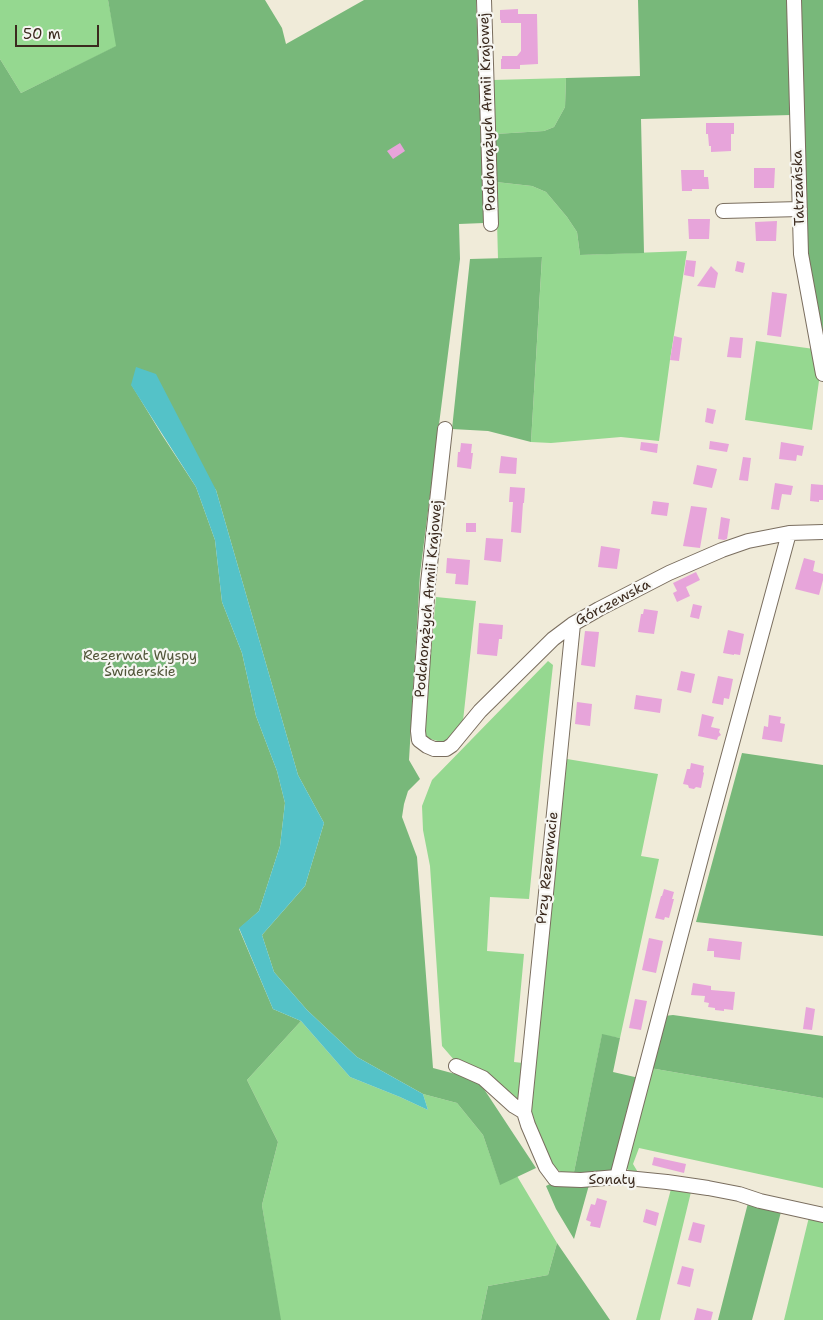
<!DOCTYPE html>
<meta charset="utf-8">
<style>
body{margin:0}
#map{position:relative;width:823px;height:1320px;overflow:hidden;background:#f0ebd9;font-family:"Shantell Sans",sans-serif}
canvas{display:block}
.scale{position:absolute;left:15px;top:25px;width:84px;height:22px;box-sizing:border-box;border:2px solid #3b2a1e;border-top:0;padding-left:6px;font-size:15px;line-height:18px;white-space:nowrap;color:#3b2a1e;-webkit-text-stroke:4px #f6f6f2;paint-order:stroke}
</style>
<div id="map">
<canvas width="823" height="1320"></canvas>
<div class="scale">50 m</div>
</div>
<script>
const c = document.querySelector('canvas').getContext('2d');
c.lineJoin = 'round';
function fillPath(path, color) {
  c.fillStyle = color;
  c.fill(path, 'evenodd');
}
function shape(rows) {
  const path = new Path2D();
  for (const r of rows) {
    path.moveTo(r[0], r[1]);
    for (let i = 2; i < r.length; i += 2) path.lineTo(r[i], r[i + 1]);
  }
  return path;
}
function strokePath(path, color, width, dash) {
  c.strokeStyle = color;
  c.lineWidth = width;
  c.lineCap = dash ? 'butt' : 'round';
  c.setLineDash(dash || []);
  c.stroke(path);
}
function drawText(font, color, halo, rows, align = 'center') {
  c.font = font + ' "Shantell Sans",sans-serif';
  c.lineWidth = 4.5;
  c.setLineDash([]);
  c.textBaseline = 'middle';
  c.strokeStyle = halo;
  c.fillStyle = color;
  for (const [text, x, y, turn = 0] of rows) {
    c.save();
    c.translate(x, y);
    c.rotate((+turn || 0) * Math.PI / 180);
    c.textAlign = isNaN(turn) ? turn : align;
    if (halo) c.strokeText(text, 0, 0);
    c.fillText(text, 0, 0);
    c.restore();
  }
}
fillPath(shape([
 [0,0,108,0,117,46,21,93,0,59],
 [0,72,190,795,278,1305,262,1205,278,1142,247,1080,301,1021,350,1077,400,1097,428,1110,423,1094,457,1103,483,1135,500,1184,517,1176,548,1228,557,1243,548,1275,488,1286,481,1320,0,1320],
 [566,78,565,107,554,127,544,131,495,134,493,80],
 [496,182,532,186,546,192,567,217,577,232,580,255,687,251,670,360,659,441,621,437,551,443,531,442,542,258,498,259],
 [756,341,814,349,819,381,812,430,745,420],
 [436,597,476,601,463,721,445,743,423,737],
 [548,661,553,665,543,756,529,899,490,897,487,951,524,954,514,1062,523,1063,519,1102,479,1068,455,1061,442,1046,430,866,423,830,422,806,432,780],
 [567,759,658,774,641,856,659,859,620,1038,602,1035,574,1172,561,1172,550,1164,529,1110],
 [650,1068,823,1098,823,1188,639,1148,633,1164,639,1174,630,1172,624,1165],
 [671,1189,691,1192,660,1320,636,1320],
 [809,1217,823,1221,823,1320,784,1320]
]), '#95d890');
fillPath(shape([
 [108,0,265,0,282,28,286,44,364,0,476,0,484,223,459,224,460,259,420,574,409,760,420,779,408,791,404,804,402,817,417,857,433,1068,478,1080,536,1168,500,1185,483,1135,457,1103,423,1094,357,1057,307,1010,274,972,262,935,305,886,324,823,298,775,216,490,131,384,162,435,196,487,215,540,222,602,242,653,256,716,277,771,285,803,280,846,259,911,239,929,273,1009,301,1021,247,1080,278,1142,262,1205,281,1320,0,1320,0,59,21,93,116,46],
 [638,0,788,0,791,115,641,119,644,253,580,255,577,232,567,217,546,192,532,186,496,182,495,134,544,131,554,127,565,107,566,78,640,76],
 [797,0,823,0,823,360,805,250],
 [542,257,531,442,488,431,452,429,470,259],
 [742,753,823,765,823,936,696,922],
 [673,1015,823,1036,823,1098,650,1068,664,1016],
 [602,1034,620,1038,613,1072,639,1078,613,1172,574,1172],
 [554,1182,589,1185,574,1239,556,1209,546,1186],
 [748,1203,781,1212,752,1320,718,1320],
 [557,1243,610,1320,481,1320,488,1286,548,1275]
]), '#78b87a');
fillPath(shape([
 [136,367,156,374,216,490,298,775,324,823,305,886,262,935,274,972,307,1010,357,1057,423,1094,428,1110,400,1097,350,1077,301,1021,273,1009,239,928,259,911,280,846,285,803,277,771,256,716,242,653,222,602,215,540,196,487,131,385]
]), '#54c2c8');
fillPath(shape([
 [518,9,518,14,537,14,538,64,520,65,520,69,501,69,501,59,502,59,502,56,517,56,521,51,521,23,501,23,501,20,500,20,500,10],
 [706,123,734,123,734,134,731,134,731,151,711,152,711,146,709,146,708,134,706,134],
 [400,143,405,151,393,159,387,151],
 [754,168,775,168,774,188,754,188],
 [681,170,704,170,704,177,708,177,709,189,692,189,692,191,682,191],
 [688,219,710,219,709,239,689,239],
 [777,221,776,241,756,241,755,222],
 [686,260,696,261,694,277,684,275],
 [737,261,745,263,743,273,735,271],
 [711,266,718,273,715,288,697,286],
 [772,292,787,294,781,337,767,335],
 [674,336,682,338,679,361,670,360],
 [730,337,743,338,741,358,727,357],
 [707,408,716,410,713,424,705,422],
 [710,441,729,444,727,452,709,449],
 [641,442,658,444,657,453,640,450],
 [781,442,804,446,802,456,797,455,796,461,779,459],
 [461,443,472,444,471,453,473,453,471,469,457,467,458,452,460,452],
 [501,456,517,458,516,474,499,473],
 [743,457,751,458,748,481,739,480],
 [697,465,717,469,712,488,693,484],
 [775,483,793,486,791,495,782,494,779,510,771,509],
 [811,484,823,485,823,500,819,500,819,502,810,501],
 [510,487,525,488,524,503,523,503,521,533,511,532,513,502,509,502],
 [653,501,669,503,667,516,651,514],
 [691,506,707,508,700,548,683,546],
 [721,517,730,519,727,539,724,540,718,539],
 [466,523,476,523,476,532,466,532],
 [486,538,503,539,501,562,484,560],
 [601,546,620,549,617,569,598,567],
 [447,558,470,560,468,585,455,584,456,574,446,573],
 [804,558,815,561,813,571,823,574,823,580,819,595,795,589],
 [696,572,700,580,686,587,690,596,677,602,673,593,677,591,673,583],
 [693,604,702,606,699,619,690,617],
 [644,609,658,611,654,634,638,632,641,614,643,614],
 [479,623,503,625,502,639,499,639,497,656,477,654],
 [728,630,744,634,740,655,734,654,734,655,723,653],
 [585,631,599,632,595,667,581,665],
 [681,671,695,674,691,693,677,690],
 [718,676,733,679,729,699,724,698,723,705,712,703],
 [636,695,662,699,660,713,634,709],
 [577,702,592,704,590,726,575,724],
 [702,714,714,717,711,727,720,729,719,732,721,735,718,737,717,740,698,736],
 [769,715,781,717,780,723,785,724,782,742,762,739,764,726,768,727],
 [691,763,704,766,703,772,704,773,701,788,696,787,694,789,689,788,688,785,683,784,687,769,690,769],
 [664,889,674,892,672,899,674,899,669,918,665,917,664,920,655,918,661,896,662,896],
 [649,938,663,941,656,973,642,970],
 [709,938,742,942,740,960,714,957,714,951,707,951],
 [693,983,711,986,711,990,735,992,733,1010,724,1009,724,1011,715,1010,715,1008,708,1007,709,1003,704,1002,705,996,691,995],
 [635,999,647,1001,641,1030,629,1028],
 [806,1007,815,1009,812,1030,803,1029],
 [654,1157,686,1164,684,1173,652,1165],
 [597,1198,607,1201,600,1228,590,1226,591,1222,586,1220,591,1204,595,1205],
 [646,1209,659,1213,656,1226,643,1222],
 [693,1222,705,1225,701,1243,688,1240],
 [682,1266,694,1269,690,1287,677,1284],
 [697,1308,713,1312,711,1320,694,1320]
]), '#e7a4da');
const minor = shape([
 [484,0,491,224],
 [794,0,801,254,823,374],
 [723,211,800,209],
 [445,429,428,583,418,731,419,740,427,746,434,749,446,749,452,745,480,711,553,639,573,624,599,609,669,573,722,550,748,541,789,533,823,532],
 [573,624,524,1112,528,1125,546,1167,555,1179,581,1180,617,1177,667,1182,708,1188,739,1194,760,1201,823,1215],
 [456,1066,483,1078,514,1106,524,1112],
 [617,1177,705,843,789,533]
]);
strokePath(minor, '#7a6e5f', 16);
strokePath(minor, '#fff', 14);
drawText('14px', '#3b2a1e', '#f6f6f2', [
 ["Podchorążych Armii Krajowej",488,112,-92],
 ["Tatrzańska",799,188,-92],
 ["Podchorążych Armii Krajowej",429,599,-85],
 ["Górczewska",613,603,-28],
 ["Przy Rezerwacie",548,868,-84],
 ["Sonaty",612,1180]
]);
drawText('14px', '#52563a', '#f6f6f2', [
 ["Rezerwat Wyspy",140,656],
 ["Świderskie",140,672]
]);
</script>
